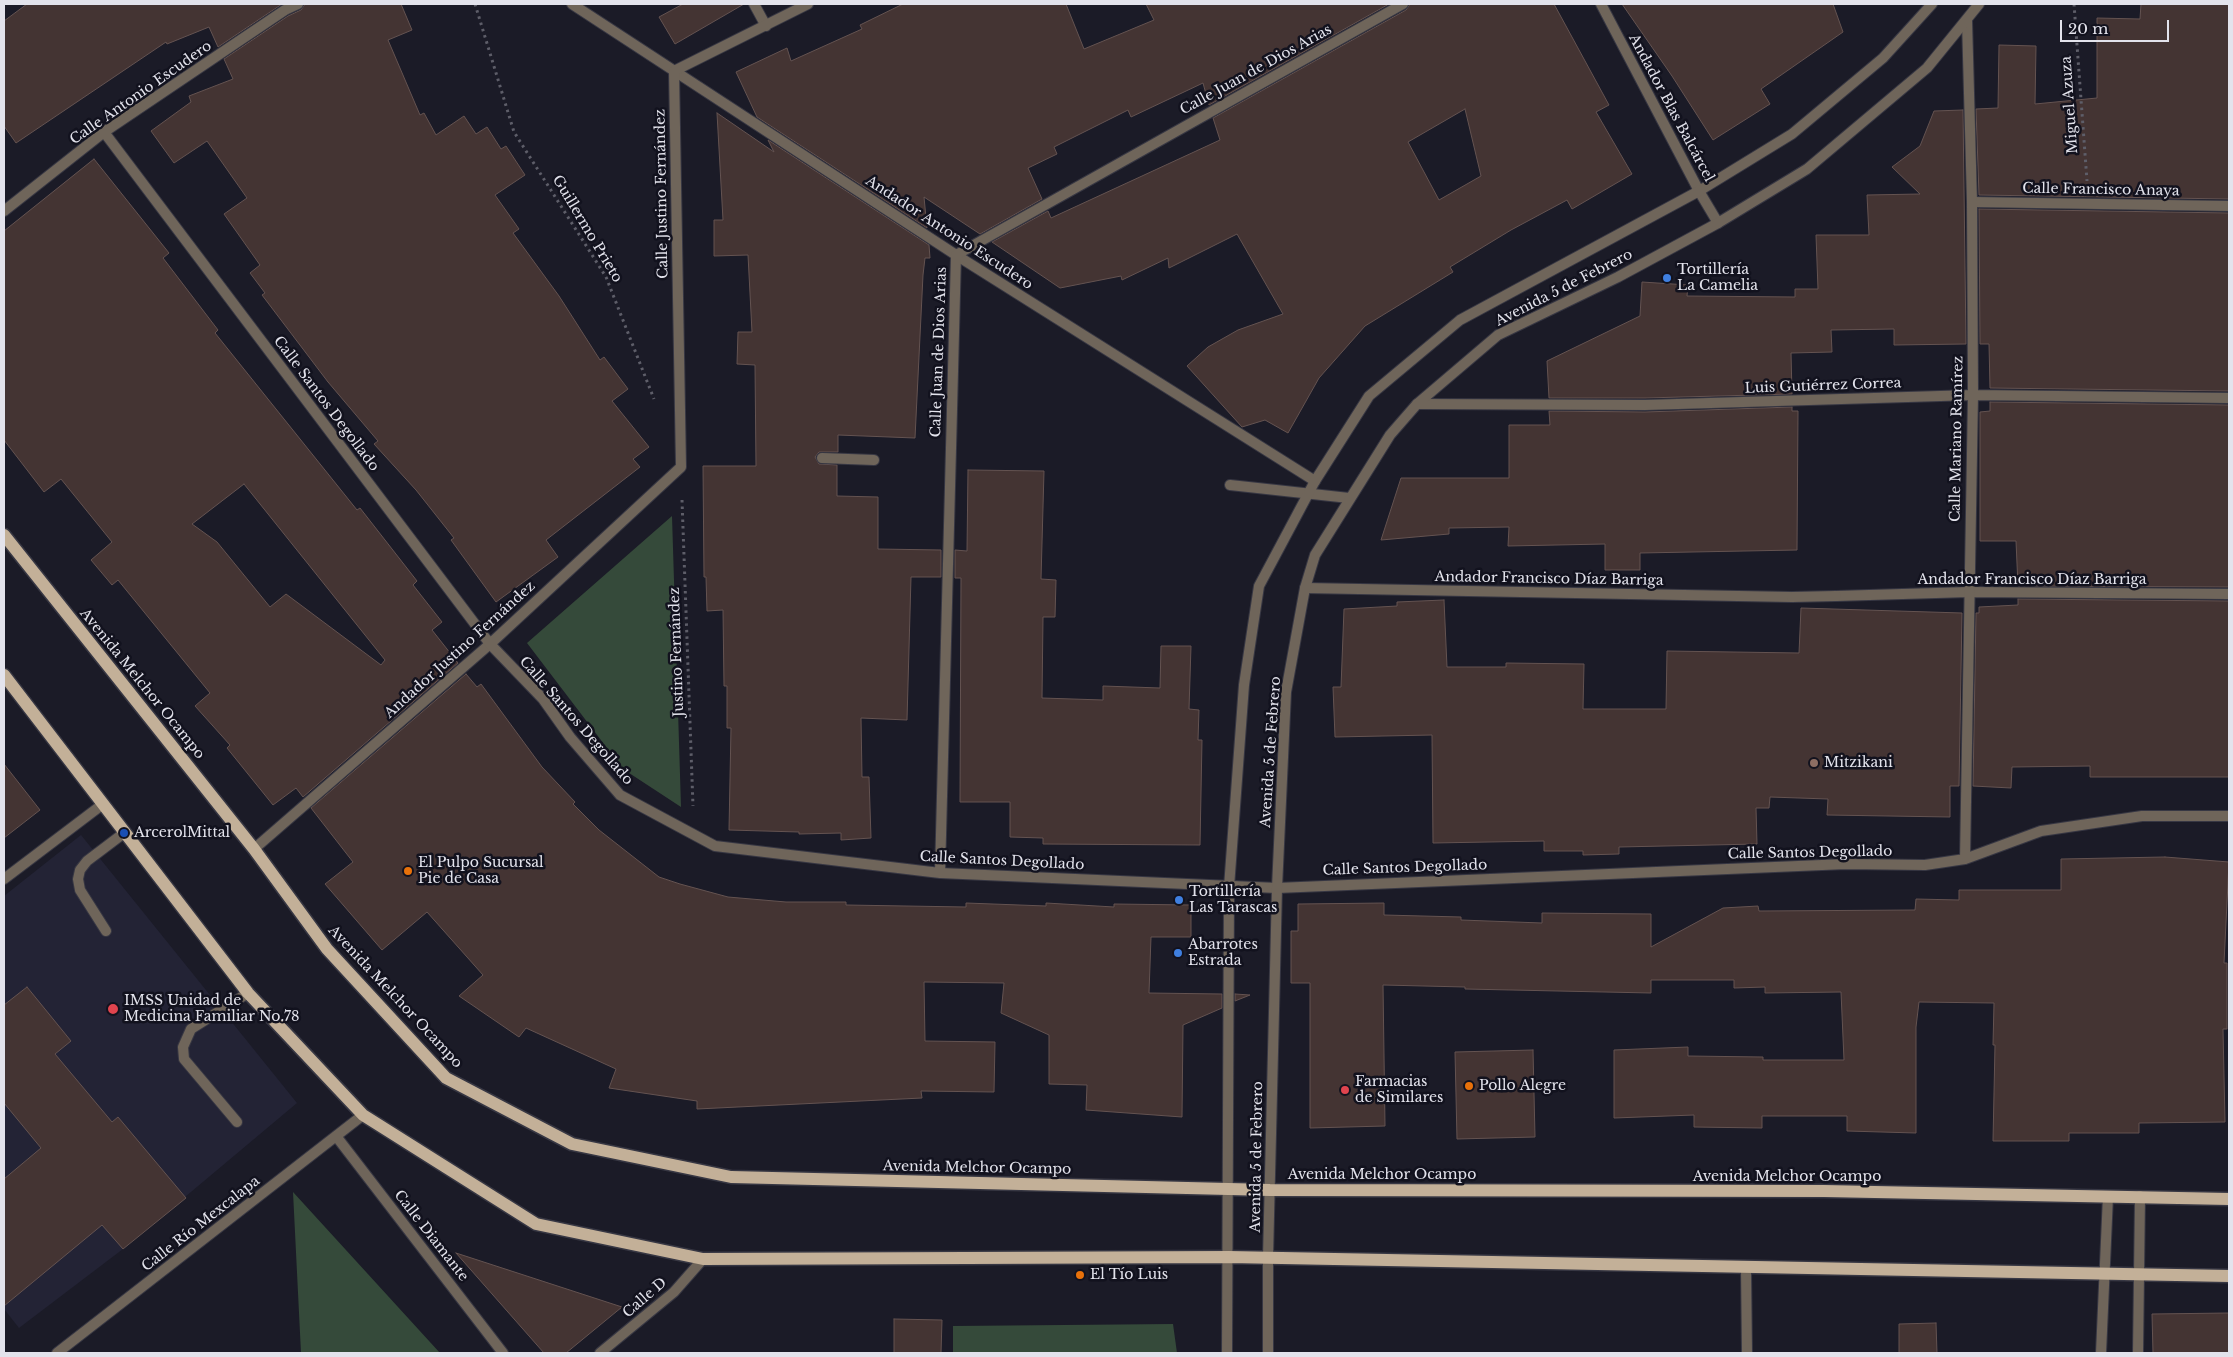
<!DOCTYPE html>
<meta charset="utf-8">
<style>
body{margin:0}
#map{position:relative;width:2233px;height:1357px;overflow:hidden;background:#1b1b27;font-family:"Libre Baskerville",serif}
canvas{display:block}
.frame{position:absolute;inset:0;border:5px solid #e3e3ec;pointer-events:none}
.scale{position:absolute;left:2060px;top:20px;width:109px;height:22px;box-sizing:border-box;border:2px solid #e3e3ec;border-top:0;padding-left:6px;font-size:15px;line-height:18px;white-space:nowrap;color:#e3e3ec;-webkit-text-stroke:4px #12121e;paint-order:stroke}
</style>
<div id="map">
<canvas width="2233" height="1357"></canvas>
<div class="frame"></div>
<div class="scale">20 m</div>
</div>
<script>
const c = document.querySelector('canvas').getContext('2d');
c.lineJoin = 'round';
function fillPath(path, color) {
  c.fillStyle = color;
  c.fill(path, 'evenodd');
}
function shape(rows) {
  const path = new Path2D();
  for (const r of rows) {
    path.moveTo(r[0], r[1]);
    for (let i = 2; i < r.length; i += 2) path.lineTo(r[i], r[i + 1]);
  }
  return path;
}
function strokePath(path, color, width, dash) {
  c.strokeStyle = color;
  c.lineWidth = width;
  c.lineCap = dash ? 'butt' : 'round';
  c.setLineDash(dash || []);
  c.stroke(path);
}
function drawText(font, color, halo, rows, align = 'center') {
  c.font = font + ' "Libre Baskerville",serif';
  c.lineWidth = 5;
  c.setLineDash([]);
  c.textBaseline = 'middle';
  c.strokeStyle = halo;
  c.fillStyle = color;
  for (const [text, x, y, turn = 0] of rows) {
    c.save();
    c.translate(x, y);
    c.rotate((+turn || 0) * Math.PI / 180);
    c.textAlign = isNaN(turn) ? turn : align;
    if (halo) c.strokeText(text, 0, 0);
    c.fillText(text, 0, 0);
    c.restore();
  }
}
fillPath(shape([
 [81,835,297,1103,123,1249,19,1328,4,1309,4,896]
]), '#232335');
fillPath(shape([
 [672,516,681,807,623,769,527,643],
 [293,1192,440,1353,301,1353],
 [1173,1324,1177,1353,953,1353,953,1326]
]), '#354a3a');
const building = shape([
 [27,4,282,4,218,47,209,27,167,44,166,42,16,143,4,126,4,21,27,4],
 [305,4,401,4,412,30,388,40,420,115,424,113,436,135,464,116,476,134,487,127,501,149,506,146,525,175,495,195,519,229,513,233,559,296,600,360,604,357,628,389,612,401,649,447,633,459,640,467,546,540,558,557,496,602,451,540,454,538,416,490,374,444,378,441,328,382,262,295,265,293,250,273,260,265,224,214,247,198,207,141,174,163,151,131,191,102,189,96,233,79,224,59,288,16,301,10,305,4],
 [683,4,744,4,675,44,659,17,683,4],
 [903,4,1066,4,1084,49,1154,20,1146,4,1389,4,1209,105,1203,83,1131,117,1128,110,1054,147,1057,154,1028,168,1042,199,980,234,924,197,927,228,757,117,736,72,787,48,791,61,862,29,860,25,903,4],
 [1410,4,1554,4,1609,105,1596,112,1632,174,1572,209,1567,200,1511,230,1450,267,1453,272,1365,326,1319,378,1288,433,1265,420,1242,427,1187,366,1208,347,1238,330,1283,314,1237,234,1169,268,1168,258,1122,280,1121,276,1060,288,992,242,1048,211,1051,218,1220,140,1213,118,1406,10,1410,4],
 [1465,109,1481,176,1439,200,1408,142,1465,109],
 [1622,4,1833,4,1843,32,1761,89,1770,104,1713,140,1672,76,1622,4],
 [2141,4,2229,4,2229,199,1979,195,1976,109,1998,108,1999,45,2036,46,2035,104,2097,98,2097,18,2140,19,2141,4],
 [1963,110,1966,344,1894,345,1894,329,1831,330,1832,352,1791,353,1792,394,1645,398,1549,398,1547,361,1640,316,1642,282,1688,285,1687,296,1795,297,1795,289,1818,289,1816,235,1869,235,1867,195,1920,194,1892,167,1920,146,1934,111,1963,110],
 [717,113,774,152,768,140,929,245,930,258,925,258,923,275,915,438,838,435,838,452,819,452,815,457,819,464,837,465,837,496,878,497,878,549,941,550,941,577,911,577,907,720,861,718,862,777,869,777,871,838,841,840,841,833,799,834,799,832,729,830,731,728,727,728,727,686,724,686,723,610,707,611,706,577,704,577,703,466,756,466,755,365,737,364,738,332,752,332,748,255,714,256,714,220,723,220,717,113],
 [94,159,169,253,163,258,218,330,215,333,357,510,360,508,417,581,413,585,442,622,432,630,458,663,303,797,296,788,273,805,227,748,230,745,195,706,210,693,118,580,112,585,91,560,112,542,61,479,44,492,4,440,4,231,94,159],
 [244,484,385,660,381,665,286,594,270,607,217,542,192,524,244,484],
 [1979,209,2229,213,2229,391,1990,388,1989,344,1980,344,1979,209],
 [1990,402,2229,405,2229,587,2018,586,2016,541,1980,541,1980,412,1990,411,1990,402],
 [1792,407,1792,411,1798,411,1797,550,1640,553,1640,570,1605,570,1605,544,1508,546,1509,527,1449,528,1449,534,1381,540,1401,478,1509,478,1509,425,1550,425,1549,411,1645,412,1792,407],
 [968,470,1044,471,1041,579,1056,580,1055,617,1043,617,1042,698,1103,700,1103,686,1160,688,1161,646,1191,646,1189,709,1199,710,1198,740,1202,740,1200,845,1043,844,1043,838,1010,837,1010,802,960,802,961,578,955,578,955,550,967,551,968,470],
 [2018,599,2229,601,2229,777,2090,777,2090,766,2012,767,2011,788,1973,786,1976,613,1979,613,1979,607,2018,605,2018,599],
 [1444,600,1447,667,1506,667,1506,663,1584,664,1583,709,1666,709,1667,651,1799,653,1801,608,1962,613,1959,786,1950,786,1950,817,1827,815,1828,799,1770,797,1769,808,1756,808,1757,844,1619,847,1619,854,1583,855,1583,851,1544,851,1544,841,1433,843,1432,735,1335,737,1333,687,1341,687,1344,609,1397,606,1397,602,1444,600],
 [466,674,477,687,481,684,542,767,575,802,573,804,599,830,659,877,680,884,728,897,786,902,846,902,846,905,966,907,966,903,1046,906,1046,903,1114,907,1114,904,1191,905,1191,937,1151,937,1149,993,1222,994,1222,1008,1183,1025,1182,1117,1086,1110,1087,1085,1049,1084,1049,1035,1001,1013,1004,983,924,982,925,1041,995,1042,994,1092,921,1091,922,1098,697,1109,697,1101,609,1088,616,1069,526,1028,519,1037,459,996,483,975,427,912,382,950,325,884,353,862,311,808,466,674],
 [4,764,40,810,4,838,4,764],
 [2165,857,2229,862,2224,963,2227,963,2227,1029,2223,1029,2225,1122,2139,1123,2139,1133,2069,1133,2069,1141,1993,1141,1995,1045,1993,1045,1994,1003,1919,1002,1916,1027,1916,1133,1847,1131,1847,1116,1762,1116,1762,1128,1694,1127,1694,1115,1614,1118,1614,1050,1688,1047,1688,1056,1763,1057,1763,1060,1844,1060,1841,992,1765,993,1765,987,1734,988,1734,980,1651,980,1651,993,1465,989,1465,987,1383,985,1385,1126,1310,1128,1310,983,1291,983,1291,931,1298,931,1298,904,1384,903,1384,915,1461,917,1461,920,1542,923,1542,913,1651,914,1651,947,1723,908,1758,906,1759,911,1915,910,1916,899,1959,900,1959,890,2061,890,2061,859,2165,857],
 [27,987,71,1041,55,1054,112,1122,118,1117,186,1198,123,1249,102,1225,4,1306,4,1179,41,1148,4,1103,4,1005,27,987],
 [1235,994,1250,995,1235,1001,1235,994],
 [1533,1050,1535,1137,1457,1139,1455,1052,1533,1050],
 [456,1253,622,1307,566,1353,544,1353,456,1253],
 [2229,1313,2229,1353,2153,1353,2152,1314,2229,1313],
 [894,1319,942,1320,941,1353,894,1353,894,1319],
 [1936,1323,1937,1353,1899,1353,1899,1324,1936,1323]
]);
fillPath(building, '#443433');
strokePath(building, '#645351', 1);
const service = shape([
 [572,4,956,255,1315,481],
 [754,4,766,26],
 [1972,202,2229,206],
 [822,458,874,460],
 [1230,485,1349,498],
 [1305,588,1792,597],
 [1836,596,1969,592,2229,594],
 [254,849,490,644],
 [106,931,80,890,78,879,80,870,87,861,124,833],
 [237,1122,184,1059,183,1047,191,1029,248,993],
 [1746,1268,1747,1353]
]);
const pedestrian = shape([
 [1792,597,1836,596]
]);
const minor = shape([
 [1601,4,1699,191,1718,223],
 [104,132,490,644,543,699,570,737,620,795,715,846,940,873,1277,888,1846,864,1925,865,1965,859,2041,831,2142,816,2229,816],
 [4,211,104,132,285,10,298,4],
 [1417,404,1645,405,1973,395,2229,398],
 [490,644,681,467,674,71,808,4],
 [1965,859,1973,395,1972,202,1967,20],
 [940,873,956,255,1403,4],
 [4,879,103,804],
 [336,1136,503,1353],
 [57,1353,363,1115],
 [600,1353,674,1292,703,1259],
 [2101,1353,2108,1196],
 [2138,1353,2140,1196]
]);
const tertiary = shape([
 [1227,1353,1229,887,1244,685,1259,586,1315,481,1369,396,1460,320,1699,191,1792,134,1883,58,1932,4],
 [1268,1353,1268,1257,1277,888,1286,692,1305,588,1315,555,1390,435,1417,404,1498,335,1618,277,1718,223,1807,169,1927,68,1979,4]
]);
const primary = shape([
 [4,535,254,849,327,949,446,1078,572,1144,731,1177,1270,1190,1824,1191,2229,1199],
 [4,675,248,993,363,1115,536,1224,703,1259,1229,1257,2229,1276]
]);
strokePath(service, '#373743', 12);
strokePath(pedestrian, '#373743', 12);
strokePath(minor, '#373743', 12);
strokePath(tertiary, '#373743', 12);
strokePath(primary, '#373743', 15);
strokePath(shape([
 [475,4,514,132,606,277,654,399],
 [2074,4,2087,181],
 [682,500,693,806]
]), '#5e5e69', 3, [2.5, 4]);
strokePath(service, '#6f655a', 10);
strokePath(pedestrian, '#6f655a', 10);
strokePath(minor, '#6f655a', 10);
strokePath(tertiary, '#6f655a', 10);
strokePath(primary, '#c3b098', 12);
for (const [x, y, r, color] of [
 [1667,278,5,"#3f7fe0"],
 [1814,763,5,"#8d6e63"],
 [124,833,5,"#1a4fb4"],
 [408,871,5,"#e8710a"],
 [1179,900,5,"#3f7fe0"],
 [1178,953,5,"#3f7fe0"],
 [113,1009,6,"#e0444e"],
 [1469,1086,5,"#e8710a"],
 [1345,1090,5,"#e0444e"],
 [1080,1275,5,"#e8710a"]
]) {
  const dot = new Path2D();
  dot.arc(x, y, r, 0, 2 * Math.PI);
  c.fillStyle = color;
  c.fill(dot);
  strokePath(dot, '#12121e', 2);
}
drawText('14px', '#e3e3ec', '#12121e', [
 ["Calle Juan de Dios Arias",1256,70,-29],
 ["Calle Antonio Escudero",141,93,-35],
 ["Miguel Azuza",2070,105,-94],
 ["Andador Blas Balcárcel",1671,108,62],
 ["Calle Francisco Anaya",2101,190,1],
 ["Calle Justino Fernández",662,194,-91],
 ["Guillermo Prieto",587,229,59],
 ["Andador Antonio Escudero",949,233,33],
 ["Avenida 5 de Febrero",1564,288,-27],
 ["Calle Juan de Dios Arias",939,352,-88],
 ["Luis Gutiérrez Correa",1823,386,-2],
 ["Calle Santos Degollado",326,404,53],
 ["Calle Mariano Ramírez",1957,439,-89],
 ["Andador Francisco Díaz Barriga",1549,579,1],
 ["Andador Francisco Díaz Barriga",2032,580],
 ["Andador Justino Fernández",460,650,-42],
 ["Justino Fernández",677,652,-92],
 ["Avenida Melchor Ocampo",142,684,51],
 ["Calle Santos Degollado",576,721,49],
 ["Avenida 5 de Febrero",1271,752,-86],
 ["Calle Santos Degollado",1810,853,-1],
 ["Calle Santos Degollado",1002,861,3],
 ["Calle Santos Degollado",1405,868,-2],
 ["Avenida Melchor Ocampo",395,997,47],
 ["Avenida 5 de Febrero",1257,1157,-89],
 ["Avenida Melchor Ocampo",977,1168,1],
 ["Avenida Melchor Ocampo",1382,1175],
 ["Avenida Melchor Ocampo",1787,1177],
 ["Calle Río Mexcalapa",201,1224,-38],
 ["Calle Diamante",431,1236,52],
 ["Calle D",645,1298,-41]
]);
drawText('14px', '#e3e3ec', '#12121e', [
 ["Tortillería",1677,270],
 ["La Camelia",1677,286],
 ["Mitzikani",1824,763],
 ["ArcerolMittal",134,833],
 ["El Pulpo Sucursal",418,863],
 ["Pie de Casa",418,879],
 ["Tortillería",1189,892],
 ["Las Tarascas",1189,908],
 ["Abarrotes",1188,945],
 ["Estrada",1188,961],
 ["IMSS Unidad de",124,1001],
 ["Medicina Familiar No.78",124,1017],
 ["Farmacias",1355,1082],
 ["de Similares",1355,1098],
 ["Pollo Alegre",1479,1086],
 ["El Tío Luis",1090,1275]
], 'left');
</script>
